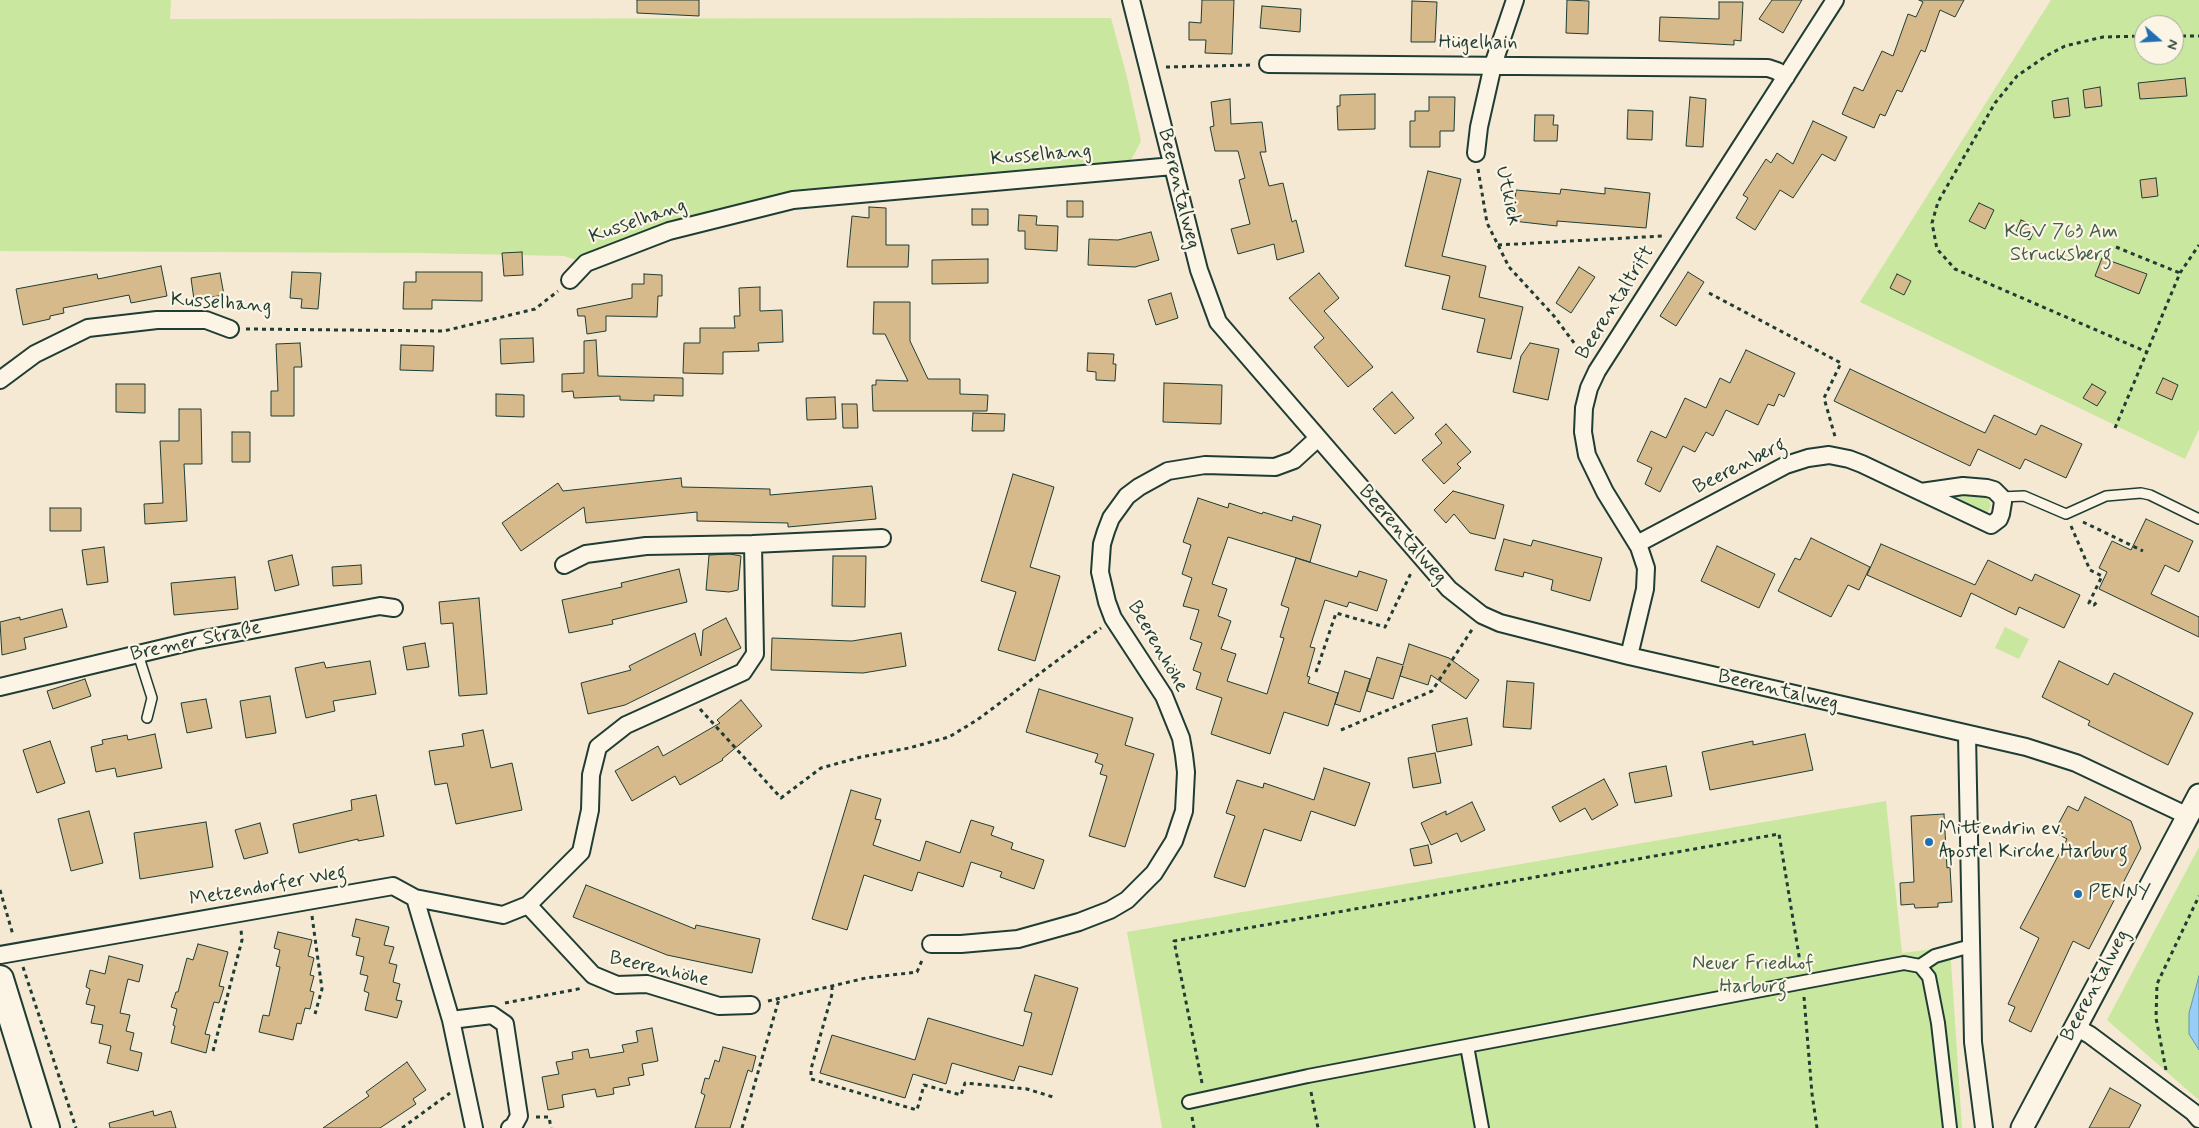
<!DOCTYPE html>
<meta charset="utf-8">
<style>
body{margin:0}
#map{position:relative;width:2199px;height:1128px;overflow:hidden;background:#f5e9d3;font-family:Mynerve,sans-serif}
canvas{display:block}
.north{position:absolute;left:2134px;top:15px;width:50px;height:50px;box-sizing:border-box;background:#fcf5e5;border:1px solid #a4ab9e;border-radius:50%;rotate:109deg;font-size:14px;font-weight:700;line-height:20px;text-align:center;color:#1f3d34}
.north::after{content:'';display:block;margin:auto;width:18px;height:22px;background:#1f6fb2;clip-path:polygon(50% 0,100% 100%,50% 72%,0 100%)}
</style>
<div id="map">
<canvas width="2199" height="1128"></canvas>
<div class="north">N</div>
</div>
<script>
const c = document.querySelector('canvas').getContext('2d');
c.lineJoin = 'round';
function fillPath(path, color) {
  c.fillStyle = color;
  c.fill(path, 'evenodd');
}
function shape(rows) {
  const path = new Path2D();
  for (const r of rows) {
    path.moveTo(r[0], r[1]);
    for (let i = 2; i < r.length; i += 2) path.lineTo(r[i], r[i + 1]);
  }
  return path;
}
function strokePath(path, color, width, dash) {
  c.strokeStyle = color;
  c.lineWidth = width;
  c.lineCap = dash ? 'butt' : 'round';
  c.setLineDash(dash || []);
  c.stroke(path);
}
function drawText(font, color, halo, rows, align = 'center') {
  c.font = font + ' Mynerve,sans-serif';
  c.lineWidth = 4.5;
  c.setLineDash([]);
  c.textBaseline = 'middle';
  c.strokeStyle = halo;
  c.fillStyle = color;
  for (const [text, x, y, turn = 0] of rows) {
    c.save();
    c.translate(x, y);
    c.rotate((+turn || 0) * Math.PI / 180);
    c.textAlign = isNaN(turn) ? turn : align;
    if (halo) c.strokeText(text, 0, 0);
    c.fillText(text, 0, 0);
    c.restore();
  }
}
fillPath(shape([
 [0,0,171,0,170,19,1111,18,1127,77,1141,141,1126,170,793,200,586,263,564,256,420,253,0,251],
 [2051,0,2199,0,2199,429,2185,459,1860,302],
 [2144,25,2174,25,2174,55,2144,55],
 [1973,496,1988,498,1991,505,1988,512,1982,513,1953,500,1955,497],
 [2005,627,2029,639,2019,659,1995,648],
 [1886,801,1902,953,1950,947,1962,1128,1162,1128,1127,932],
 [2199,847,2199,976,2189,1013,2189,1034,2199,1050,2199,1100,2107,1020]
]), '#c9e79e');
const water = shape([
 [2199,976,2199,1050,2189,1034,2189,1013,2199,976]
]);
fillPath(water, '#96cef5');
strokePath(water, '#6694a8', 1);
const building = shape([
 [637,0,699,0,699,16,637,13,637,0],
 [1202,0,1234,0,1232,54,1205,53,1206,40,1189,40,1189,22,1201,23,1202,0],
 [1567,0,1589,1,1588,34,1566,33,1567,0],
 [1772,0,1802,0,1783,33,1759,19,1772,0],
 [1919,0,1964,0,1955,17,1940,10,1925,52,1921,50,1902,92,1897,90,1885,116,1880,114,1874,128,1842,114,1854,87,1863,91,1882,51,1893,56,1908,14,1916,17,1923,2,1919,0],
 [1412,1,1437,2,1435,42,1411,42,1412,1],
 [1719,2,1743,2,1741,41,1734,40,1734,45,1659,41,1660,17,1719,19,1719,2],
 [1262,6,1301,9,1300,32,1260,28,1262,6],
 [2185,78,2187,96,2140,99,2138,83,2185,78],
 [2100,87,2102,106,2085,108,2083,90,2100,87],
 [1375,94,1375,129,1338,130,1337,106,1340,106,1340,95,1375,94],
 [1429,97,1455,97,1454,131,1440,131,1440,147,1410,147,1410,121,1415,121,1415,111,1429,111,1429,97],
 [1690,97,1706,99,1703,147,1686,146,1690,97],
 [2068,98,2070,116,2054,118,2052,101,2068,98],
 [1230,99,1231,124,1262,122,1266,152,1260,152,1269,186,1283,183,1292,222,1296,220,1304,252,1277,260,1274,244,1238,254,1231,229,1250,224,1239,180,1245,178,1238,151,1215,151,1210,127,1214,126,1211,102,1230,99],
 [1628,110,1653,111,1652,140,1627,139,1628,110],
 [1535,115,1554,115,1553,125,1558,125,1557,141,1534,141,1535,115],
 [1813,121,1847,137,1835,161,1822,154,1793,198,1780,190,1755,230,1736,218,1748,198,1743,195,1766,159,1771,163,1777,153,1793,164,1813,121],
 [1428,171,1461,179,1442,256,1486,266,1479,297,1523,307,1511,359,1477,352,1485,319,1442,309,1450,276,1405,266,1428,171],
 [2156,178,2158,196,2142,198,2140,180,2156,178],
 [1605,188,1650,193,1646,228,1557,221,1557,226,1513,221,1516,190,1560,194,1561,189,1605,194,1605,188],
 [1067,201,1083,201,1083,217,1067,217,1067,201],
 [1979,203,1994,210,1985,229,1969,221,1979,203],
 [869,207,886,208,886,245,909,245,908,267,847,267,852,216,869,218,869,207],
 [972,209,988,209,988,225,972,225,972,209],
 [1019,215,1037,216,1036,225,1058,226,1057,251,1025,249,1025,231,1018,231,1019,215],
 [2021,220,2036,226,2030,240,2015,234,2021,220],
 [1151,232,1159,260,1135,267,1088,265,1089,239,1118,240,1151,232],
 [522,252,523,275,504,276,502,253,522,252],
 [2102,258,2147,274,2139,294,2095,276,2102,258],
 [988,259,988,283,932,284,932,260,988,259],
 [161,266,167,296,131,303,129,295,63,308,64,313,50,316,50,319,23,325,16,289,97,274,98,279,161,266],
 [1579,267,1595,277,1571,313,1556,303,1579,267],
 [292,272,321,273,318,309,301,308,302,299,290,298,292,272],
 [416,272,482,272,482,301,432,300,432,309,403,309,404,282,416,282,416,272],
 [1688,272,1704,282,1676,326,1660,316,1688,272],
 [220,273,224,295,194,300,191,278,220,273],
 [1319,273,1339,298,1324,311,1373,367,1348,387,1314,347,1324,338,1289,298,1319,273],
 [644,274,662,275,662,296,658,296,657,317,606,316,606,331,587,334,585,316,578,316,577,309,632,298,632,284,644,284,644,274],
 [1897,274,1911,281,1904,295,1890,288,1897,274],
 [760,287,760,311,782,310,783,342,758,343,759,351,723,352,723,374,683,373,684,343,700,343,700,328,735,328,734,316,740,316,739,288,760,287],
 [1171,293,1178,318,1156,325,1148,300,1171,293],
 [874,302,910,302,910,341,928,379,960,379,960,394,988,395,987,411,873,411,872,385,876,385,876,380,908,381,885,334,873,334,874,302],
 [533,338,534,362,501,364,500,339,533,338],
 [596,340,598,376,683,378,683,396,654,395,654,401,620,400,620,396,574,398,573,391,562,392,562,374,584,373,584,341,596,340],
 [300,343,302,367,294,367,294,416,271,416,271,391,278,391,276,344,300,343],
 [1530,343,1559,349,1548,400,1513,392,1521,356,1530,343],
 [401,345,434,346,433,371,400,370,401,345],
 [1746,350,1795,373,1784,397,1779,394,1774,406,1768,404,1758,425,1726,410,1713,436,1706,432,1695,452,1683,446,1660,492,1645,484,1652,468,1637,461,1651,431,1666,438,1685,398,1706,408,1720,378,1730,383,1746,350],
 [1088,353,1114,354,1113,364,1116,364,1115,381,1096,380,1096,372,1087,371,1088,353],
 [1850,369,1985,433,1994,415,2036,435,2041,425,2082,444,2066,478,2025,459,2020,469,1978,449,1970,466,1834,401,1850,369],
 [2163,378,2178,385,2172,400,2156,393,2163,378],
 [1164,383,1222,385,1221,424,1163,422,1164,383],
 [116,384,145,384,145,413,116,412,116,384],
 [2092,384,2106,392,2097,406,2083,398,2092,384],
 [1392,392,1414,418,1395,434,1373,409,1392,392],
 [496,394,524,395,524,417,496,416,496,394],
 [835,397,836,419,807,420,806,398,835,397],
 [842,404,857,404,858,428,843,428,842,404],
 [179,409,201,409,202,464,184,464,187,521,145,524,144,504,163,503,160,441,179,441,179,409],
 [973,413,1005,414,1004,431,972,431,973,413],
 [1446,424,1471,452,1457,464,1461,468,1444,484,1422,460,1442,443,1435,434,1446,424],
 [232,432,250,432,250,462,232,462,232,432],
 [1013,474,1054,487,1030,567,1060,576,1035,661,998,650,1016,592,981,581,1013,474],
 [681,478,682,487,770,489,770,495,872,486,876,519,788,527,788,523,697,521,697,512,586,523,584,507,521,551,502,523,558,483,563,491,681,478],
 [1453,491,1504,505,1495,539,1470,533,1454,514,1446,523,1434,510,1453,491],
 [1198,498,1228,508,1229,503,1262,514,1263,512,1292,521,1293,516,1321,525,1310,562,1228,537,1212,584,1227,589,1218,616,1231,621,1221,649,1236,654,1227,681,1267,694,1284,638,1280,637,1289,608,1281,605,1296,558,1357,577,1359,571,1387,580,1377,611,1349,602,1347,607,1325,600,1310,647,1315,648,1307,676,1310,677,1308,683,1338,693,1328,726,1284,712,1270,754,1211,734,1222,698,1196,689,1201,673,1193,670,1202,643,1190,639,1199,610,1183,606,1192,578,1182,574,1191,545,1183,542,1198,498],
 [50,508,81,508,81,531,50,531,50,508],
 [2146,519,2193,541,2179,572,2165,565,2151,594,2199,617,2199,637,2099,589,2107,572,2099,568,2112,541,2131,550,2146,519],
 [1811,538,1870,567,1859,590,1848,585,1831,617,1778,591,1795,558,1800,560,1811,538],
 [1504,539,1531,546,1533,540,1602,558,1590,601,1551,590,1553,580,1524,572,1523,577,1495,570,1504,539],
 [1881,544,1975,585,1988,560,2032,581,2035,574,2080,595,2064,628,2019,607,2016,615,1971,593,1961,617,1867,575,1881,544],
 [1717,546,1775,574,1759,608,1701,581,1717,546],
 [104,547,108,582,87,585,82,550,104,547],
 [730,554,741,556,738,590,729,592,706,590,709,555,730,554],
 [292,555,299,585,275,591,268,561,292,555],
 [833,556,866,556,865,607,832,606,833,556],
 [361,565,362,584,333,586,332,567,361,565],
 [679,569,687,602,612,620,613,624,569,633,562,600,622,587,621,583,679,569],
 [235,577,238,609,174,615,171,583,235,577],
 [479,598,487,694,459,696,453,623,441,624,439,602,479,598],
 [62,609,67,627,24,638,26,649,2,655,0,622,20,617,20,620,62,609],
 [726,618,741,648,625,705,588,714,581,683,631,670,629,666,695,633,701,656,703,630,726,618],
 [901,633,906,666,863,673,771,670,772,638,852,641,901,633],
 [425,643,429,667,407,670,403,647,425,643],
 [1409,644,1449,658,1479,680,1466,699,1431,675,1428,685,1400,676,1403,666,1393,699,1367,691,1377,657,1403,665,1409,644],
 [370,661,376,694,333,701,335,711,306,718,295,668,324,662,326,668,370,661],
 [2059,661,2108,685,2114,673,2193,713,2168,765,2088,725,2090,721,2042,697,2059,661],
 [1345,671,1370,679,1360,712,1335,704,1345,671],
 [85,679,91,696,53,709,47,691,85,679],
 [1507,681,1534,683,1531,729,1503,727,1507,681],
 [1039,689,1133,718,1125,745,1154,754,1125,847,1089,836,1107,776,1100,774,1103,765,1095,762,1098,754,1026,732,1039,689],
 [270,696,276,733,246,738,240,701,270,696],
 [206,699,212,728,187,733,181,703,206,699],
 [741,700,762,726,722,759,723,760,696,776,680,785,675,776,632,801,615,771,658,746,663,756,720,723,717,720,741,700],
 [1467,718,1472,745,1437,752,1432,725,1467,718],
 [483,730,491,768,512,763,522,810,456,824,447,783,435,785,429,751,464,746,462,734,483,730],
 [155,734,162,768,117,777,115,768,96,772,91,747,103,744,102,740,127,735,128,740,155,734],
 [1805,734,1813,770,1710,790,1702,752,1753,741,1753,745,1805,734],
 [50,741,65,783,37,793,23,750,50,741],
 [1435,753,1441,783,1413,788,1408,758,1435,753],
 [1666,766,1672,796,1635,803,1629,773,1666,766],
 [1324,768,1370,783,1355,826,1311,811,1301,841,1264,829,1245,887,1214,877,1235,816,1226,813,1237,780,1263,788,1264,783,1314,800,1324,768],
 [1604,779,1618,805,1592,820,1585,808,1560,822,1552,807,1604,779],
 [851,790,881,799,875,819,881,820,873,845,920,861,926,841,960,853,971,820,994,827,991,835,1013,843,1011,849,1044,860,1034,889,1000,877,1002,872,971,862,963,887,918,872,912,891,864,875,847,930,812,919,851,790],
 [376,795,384,836,358,841,358,839,299,853,293,824,352,810,351,800,376,795],
 [2085,797,2131,821,2141,848,2089,949,2073,941,2031,1032,2009,1021,2015,1007,2008,1004,2039,938,2020,928,2067,839,2054,832,2068,806,2078,811,2085,797],
 [1472,802,1485,830,1461,842,1457,833,1431,845,1421,823,1446,811,1446,815,1472,802],
 [89,811,103,863,71,871,58,819,89,811],
 [1944,814,1947,868,1950,867,1952,902,1938,903,1938,907,1915,908,1914,904,1901,905,1900,883,1914,882,1911,816,1944,814],
 [206,822,213,867,140,879,134,833,206,822],
 [260,823,268,853,244,859,235,830,260,823],
 [1428,845,1432,863,1414,866,1410,849,1428,845],
 [586,885,695,929,696,925,760,939,752,973,667,955,573,917,586,885],
 [356,919,389,927,384,945,394,947,389,963,397,965,393,982,400,984,396,1000,402,1001,397,1018,365,1010,369,993,364,991,368,976,360,974,364,957,356,955,360,938,352,936,356,919],
 [278,932,312,940,308,956,314,958,310,975,314,976,310,991,314,992,310,1009,305,1008,301,1024,297,1023,293,1040,259,1032,263,1015,269,1016,280,967,276,966,280,950,274,948,278,932],
 [198,944,228,952,219,986,224,987,219,1003,214,1002,205,1034,210,1035,206,1053,171,1043,175,1026,173,1025,177,1009,171,1007,176,992,178,992,187,958,193,960,198,944],
 [109,956,143,965,139,982,128,979,120,1013,130,1015,126,1031,134,1033,130,1050,142,1053,138,1071,107,1063,111,1046,99,1043,103,1025,91,1023,95,1006,86,1004,90,989,86,987,90,970,105,974,109,956],
 [1035,975,1078,988,1052,1075,1019,1066,1014,1081,952,1063,946,1084,913,1074,905,1098,820,1073,832,1035,915,1060,928,1018,1023,1046,1032,1013,1024,1011,1035,975],
 [652,1028,658,1061,642,1064,644,1075,628,1078,630,1085,613,1088,614,1094,597,1097,595,1089,562,1095,564,1107,548,1110,542,1077,559,1074,556,1062,573,1059,572,1052,588,1049,590,1058,624,1052,622,1045,638,1042,636,1031,652,1028],
 [723,1047,756,1056,752,1072,748,1070,730,1128,695,1128,705,1095,701,1093,705,1078,709,1079,715,1060,719,1062,723,1047],
 [407,1062,426,1090,413,1099,416,1104,380,1128,323,1128,369,1096,366,1092,407,1062],
 [2110,1088,2141,1105,2129,1128,2089,1128,2110,1088],
 [153,1111,154,1116,171,1111,176,1128,110,1128,109,1123,153,1111]
]);
fillPath(building, '#d7ba8b');
strokePath(building, '#1f3d34', 1);
const service = shape([
 [2001,497,2024,496,2066,514,2106,496,2141,493,2150,495,2199,519],
 [138,654,152,698,147,718]
]);
const pedestrian = shape([
 [1920,966,1935,956,1971,946],
 [1467,1046,1482,1128],
 [1189,1102,1308,1076,1904,963,1920,966,1929,977,1938,1023,1950,1128]
]);
const minor = shape([
 [1131,0,1199,270,1218,322,1449,589,1482,615,1500,623,1629,656,2026,747,2076,763,2188,816],
 [1268,64,1768,68,1777,71,1786,77],
 [1476,153,1479,127,1493,65,1515,0],
 [570,280,586,263,669,231,793,200,1173,166],
 [0,380,35,354,88,328,157,320,206,320,230,329],
 [753,544,882,538],
 [1637,544,1786,465,1808,458,1829,455,1849,459,1862,464,1921,492,1991,525,1999,519,2001,514,2003,502,2001,497,1994,490,1987,488,1963,486,1921,492],
 [1629,656,1645,589,1646,568,1639,547,1605,492,1587,455,1583,432,1584,408,1589,388,1597,371,1679,243,1835,0],
 [0,687,193,641,380,606,394,608],
 [1967,735,1973,1042,1984,1128],
 [415,898,451,1020,474,1128],
 [528,905,593,975,617,985,647,984,719,1006,751,1005],
 [931,944,961,944,1018,939,1079,922,1110,910,1127,900,1154,873,1174,841,1184,811,1186,772,1184,755,1181,738,1164,696,1113,618,1107,602,1100,572,1102,544,1106,531,1111,518,1127,496,1139,487,1168,471,1205,465,1275,467,1294,460,1318,438],
 [0,955,393,886,415,898,503,915,528,905,581,852,590,810,591,775,598,747,626,725,743,672,755,654,753,544,646,546,586,554,564,565],
 [451,1020,492,1015,505,1024,519,1116,513,1127,510,1128],
 [2074,1026,2090,1035,2193,1112,2199,1119]
]);
const tertiary = shape([
 [2022,1128,2199,795]
]);
const primary = shape([
 [0,979,46,1128]
]);
strokePath(service, '#1f3d34', 12);
strokePath(pedestrian, '#1f3d34', 16);
strokePath(minor, '#1f3d34', 20);
strokePath(tertiary, '#1f3d34', 25);
strokePath(primary, '#1f3d34', 30);
strokePath(shape([
 [2144,36,2103,37,2065,46,2046,56,2017,76,1995,103,1938,202,1932,223,1937,249,1955,269,2147,352],
 [2174,36,2199,36],
 [1166,67,1253,65],
 [1478,169,1487,223,1509,267,1554,316,1586,359],
 [1498,245,1662,236],
 [2116,247,2180,273],
 [1709,293,1841,363,1824,398,1836,440],
 [246,329,444,331,535,309,558,291],
 [2115,428,2180,273,2199,245],
 [2083,522,2143,551],
 [2071,526,2090,570,2102,576,2089,603,2094,605,2099,600],
 [1316,672,1336,613,1385,627,1411,573],
 [700,709,781,798,821,768,861,757,909,748,949,737,977,720,1101,628],
 [1341,730,1432,691,1473,628],
 [0,890,13,935],
 [312,916,322,989,315,1014],
 [23,967,76,1128],
 [832,986,832,994,811,1069,811,1079,917,1110,924,1085,961,1095,965,1083,1027,1089,1053,1097],
 [1804,997,1812,1094,1817,1128],
 [768,1001,866,978,917,972,923,958],
 [505,1003,583,988],
 [213,1051,242,940,241,930],
 [2166,1070,2156,1018,2157,984,2199,896],
 [1202,1083,1174,941,1779,834,1801,968],
 [1311,1092,1318,1128],
 [536,1117,549,1117,551,1128],
 [1192,1117,1194,1128],
 [402,1128,450,1093],
 [742,1128,779,999]
]), '#1f3d34', 3, [4, 4]);
strokePath(service, '#fcf5e5', 9);
strokePath(pedestrian, '#fcf5e5', 12);
strokePath(minor, '#fcf5e5', 16);
strokePath(tertiary, '#fcf5e5', 21);
strokePath(primary, '#fcf5e5', 26);
for (const [x, y, r, color] of [
 [1929,842,5,"#1f6fb2"],
 [2078,894,5,"#1f6fb2"]
]) {
  const dot = new Path2D();
  dot.arc(x, y, r, 0, 2 * Math.PI);
  c.fillStyle = color;
  c.fill(dot);
  strokePath(dot, '#fcf5e5', 2);
}
drawText('20px', '#1f3d34', '#fcf5e5', [
 ["Hügelhain",1478,44],
 ["Kusselhang",1041,156,-5],
 ["Beerentalweg",1178,189,76],
 ["Utkiek",1507,196,77],
 ["Kusselhang",638,222,-19],
 ["Beerentaltrift",1616,303,-58],
 ["Kusselhang",221,304,4],
 ["Beerenberg",1740,467,-27],
 ["Beerentalweg",1402,535,49],
 ["Bremer Straße",196,642,-12],
 ["Beerenhöhe",1157,647,60],
 ["Beerentalweg",1778,691,13],
 ["Metzendorfer Weg",268,887,-10],
 ["Beerenhöhe",659,970,13],
 ["Beerentalweg",2096,986,-62]
]);
drawText('20px', '#415f49', '#fcf5e5', [
 ["KGV 763 Am",2061,233],
 ["Strucksberg",2061,256],
 ["Neuer Friedhof",1753,965],
 ["Harburg",1753,988]
]);
drawText('20px', '#1f3d34', '#fcf5e5', [
 ["Mittendrin ev.",1939,830],
 ["Apostel Kirche Harburg",1939,853],
 ["PENNY",2088,894]
], 'left');
</script>
